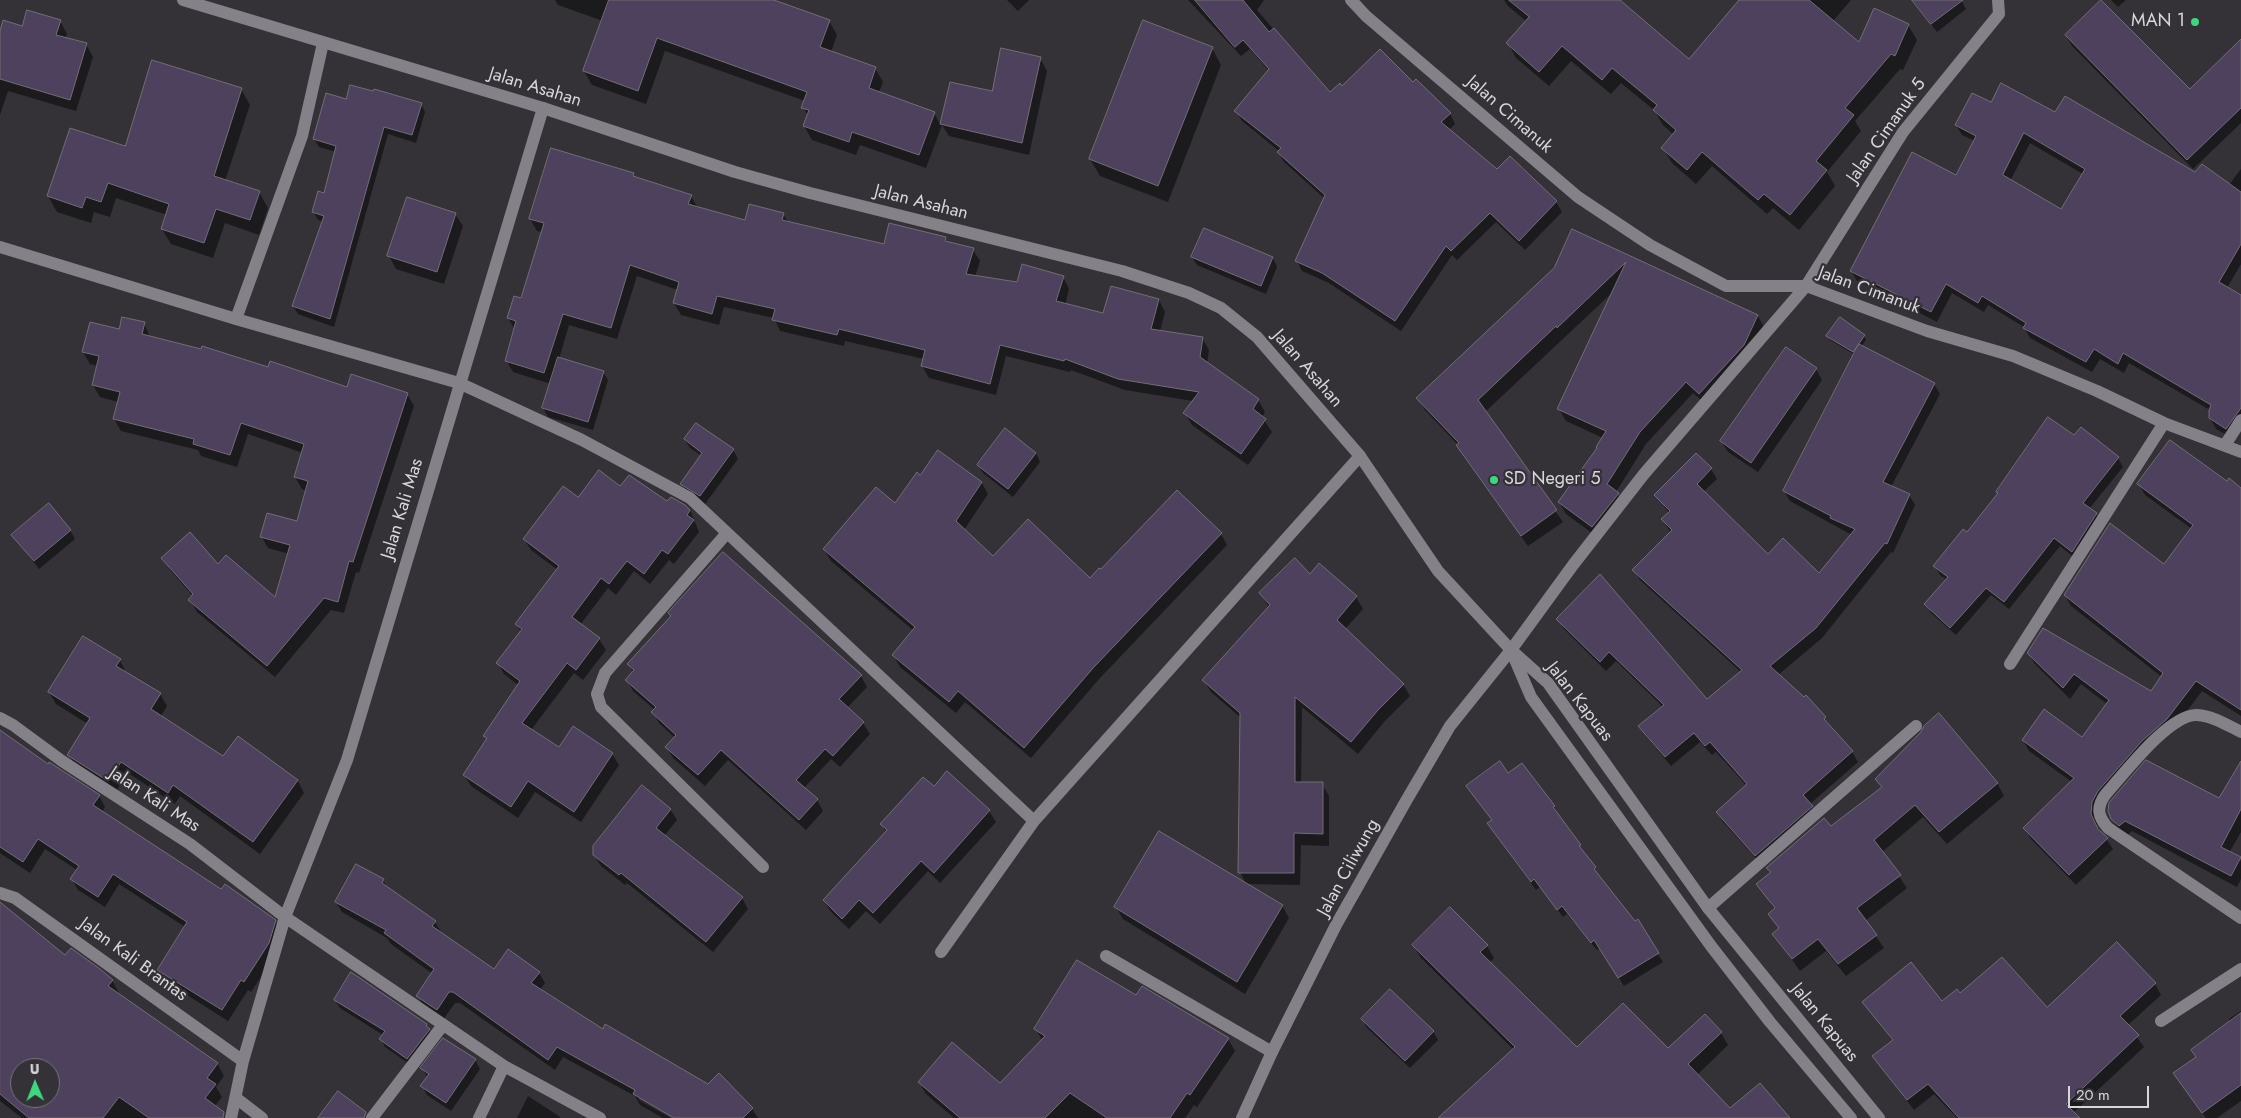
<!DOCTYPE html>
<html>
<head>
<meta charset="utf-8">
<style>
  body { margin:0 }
  #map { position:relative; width:2241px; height:1118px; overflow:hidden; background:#343137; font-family:Jost,sans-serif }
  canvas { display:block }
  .north { position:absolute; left:10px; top:1058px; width:50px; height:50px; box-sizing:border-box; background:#343137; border:1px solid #767378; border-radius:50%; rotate:359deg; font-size:14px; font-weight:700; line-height:20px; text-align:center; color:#d8d6da }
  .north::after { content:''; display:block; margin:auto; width:18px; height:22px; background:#3dd77d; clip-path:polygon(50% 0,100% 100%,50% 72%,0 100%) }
  .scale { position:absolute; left:2068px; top:1086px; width:81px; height:22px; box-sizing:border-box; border:2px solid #d8d6da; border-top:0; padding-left:6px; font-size:15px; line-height:18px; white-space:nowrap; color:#d8d6da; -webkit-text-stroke:4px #343137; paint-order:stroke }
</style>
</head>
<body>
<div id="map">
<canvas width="2241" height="1118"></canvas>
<div class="north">U</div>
<div class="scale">20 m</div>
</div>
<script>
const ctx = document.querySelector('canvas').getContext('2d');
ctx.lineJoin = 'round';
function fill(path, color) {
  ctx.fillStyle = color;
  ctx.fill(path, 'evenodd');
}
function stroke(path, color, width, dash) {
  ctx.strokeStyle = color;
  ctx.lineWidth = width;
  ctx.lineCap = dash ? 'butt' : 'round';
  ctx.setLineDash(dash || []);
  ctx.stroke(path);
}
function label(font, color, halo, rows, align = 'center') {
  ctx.font = font + ' Jost,sans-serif';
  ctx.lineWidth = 4.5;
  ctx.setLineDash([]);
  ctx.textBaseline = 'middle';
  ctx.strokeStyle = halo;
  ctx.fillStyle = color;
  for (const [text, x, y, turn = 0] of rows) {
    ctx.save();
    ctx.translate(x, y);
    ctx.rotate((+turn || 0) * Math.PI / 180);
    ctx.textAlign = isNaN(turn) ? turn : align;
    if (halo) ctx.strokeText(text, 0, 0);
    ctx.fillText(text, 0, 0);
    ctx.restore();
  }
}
fill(new Path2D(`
  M555 0H771L829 21 837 35 831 52 875 68 883 82 879 92 934 113 941 126 951 83 993 93 1040 58 1047 71 1029 155 949 136 942 125 926 168 860 145 856 155 812 140 804 126 808 116 803 107 805 101 665 51 646 104 592 85 584 71 603 21 558 5Z
  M1007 0H1029L1018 11Z
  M1188 0H1264L1257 10 1329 94 1342 87 1413 84 1450 114 1455 124 1449 130 1497 171 1510 157 1556 202 1562 212 1525 250 1496 222 1457 260 1452 255 1401 331 1329 283 1302 271 1297 261 1324 198 1284 162 1278 152 1279 151 1242 121 1236 111 1269 71 1250 49 1241 56Z
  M1504 0H1618L1689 60 1741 0H1851L1833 21 1859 44 1908 25 1917 40 1903 70 1900 69 1855 121 1861 131 1827 172 1835 186 1799 230 1773 208 1767 214 1712 166 1696 184 1672 163 1663 148 1674 135 1663 125 1654 110 1621 83 1611 94 1571 61 1549 86 1516 58 1508 43 1527 22 1508 6Z
  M1912 0H1961L1966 9 1937 32Z
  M2111 0H2126L2118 7Z
  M2102 1 2190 91 2241 40V123L2193 169 2072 46 2066 36Z
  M60 21 67 34 65 38 86 44 93 57 76 111 8 91 0 115V33Z
  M1212 48 1221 65 1168 202 1100 176 1090 159Z
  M241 89 250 105 225 181 259 192 268 208 259 235 225 223 213 258 171 244 162 229 167 215 116 198 110 217 94 212 91 223 57 212 48 196 126 148Z
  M346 100 421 104 425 112 416 143 388 134 334 327 298 314 293 306 324 222 318 220 313 211 324 194 336 152 319 147 314 139Z
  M1992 104 2056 114 2195 174 2229 185 2241 169V264L2227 288 2241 297V427L2232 438 2216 429 2210 418V410L2129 363 2124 373 2100 359 2092 372 2030 338 2024 327 1988 305 1984 312 1952 293 1937 322 1857 281 1851 271 1956 177 1975 141 1962 135 1956 125ZM2030 143 2083 174 2062 210 2010 181Z
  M633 174 635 178 691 196 698 208 746 221 783 214 788 222 885 246 945 238 948 243 973 250 980 261 975 277 1018 284 1063 277 1069 289 1065 305 1104 314 1159 300 1165 312 1160 331 1202 338 1209 350 1207 364 1258 400 1265 412 1262 417 1272 432 1248 465 1192 425 1185 413 1193 401 1125 390 1071 370 1070 372 1006 356 996 395 929 378 922 366 924 359 845 341 844 346 780 331 774 318 724 307 719 325 681 315 674 303 678 290 637 276 617 339 569 325 559 359 603 372 608 380 593 430 548 417 543 408 551 384 513 372 506 360 515 330 508 318 522 300 543 232 537 231 530 219Z
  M455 214 463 226 444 284 396 269 389 256Z
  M1204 229 1273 258 1277 267 1266 294 1197 265 1192 257Z
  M1573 230 1758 316 1764 328 1707 405 1693 393 1646 444 1616 492 1624 506 1599 538 1566 514 1559 502 1598 449 1603 438 1566 421 1559 409 1614 291 1485 412 1563 522 1528 546 1464 457 1458 445 1425 410 1418 398 1555 269Z
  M144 323 150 337 348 389 407 394 414 406 359 573 356 572 344 613 331 610 275 677 197 612 190 600 193 596 170 570 163 558 218 566 276 599 289 554 268 548 261 536 298 523 307 491 302 489 295 477 303 453 248 434 237 467 201 456 198 450 121 431 114 419 118 402 100 397 93 385 98 366 90 364 83 352 119 330Z
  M1828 336H1864L1866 340 1861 347 1934 384 1940 394 1891 487 1909 495 1915 505 1893 553 1891 552 1822 638 1778 675 1804 699 1806 697 1852 752 1858 762 1810 804 1817 816 1762 865 1723 822 1717 813 1747 786 1716 752 1712 755 1700 742 1671 766 1646 736 1640 726 1663 707 1616 661 1606 671 1564 629 1558 619 1707 701 1741 672 1640 580 1634 570 1671 533 1662 519 1669 513 1656 495 1711 469 1717 479 1703 492 1768 556 1819 575 1852 535 1790 501 1784 491 1855 355 1830 340Z
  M1816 369 1822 380 1758 472 1728 452 1721 441Z
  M2075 437 2118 458 2123 467 2089 509 2096 514 2101 523 2077 560 2060 546 2009 609 1991 595 1956 635 1931 613 1926 604 1947 580 1940 575 1935 566 1967 534 1999 494Z
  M685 440 733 450 738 459 705 504 687 492 682 484 702 456 690 448Z
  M2171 441 2241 490V716L2202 691 2173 730 2148 752 2104 802 2098 814 2097 826 2113 849 2076 885 2031 839 2024 828 2072 782 2029 751 2023 740 2082 739 2107 704 2081 684 2070 699 2035 664 2028 653 2151 692 2162 677 2071 606 2065 595 2165 565 2192 529 2145 495 2139 484Z
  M1036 453 1040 462 1013 497 983 473 978 465Z
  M921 477 982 483 988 494 964 530 993 558 1090 579 1101 571 1221 534 1227 545 1100 678 1031 758 965 702 956 713 900 667 894 656 914 631 831 561 824 549 895 505Z
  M620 488 690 510 699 532 674 564 669 560 650 584 634 571 616 595 608 588 580 625 599 639 606 650 583 680 574 673 531 730 560 749 612 754 619 765 581 822 535 792 518 818 471 786 464 775 487 740 485 736 518 685 504 674 498 663 521 632 517 624 558 570 531 550 524 539 578 499Z
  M70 530 75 539 39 569 13 535Z
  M1319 565 1356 597 1363 609 1345 629 1403 684 1410 696 1384 722 1358 754 1302 707 1301 783 1322 784 1329 796V846L1301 845 1300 885 1246 884 1240 872 1241 718 1211 692 1204 680 1269 607 1260 593 1310 576Z
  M120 660 126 673 160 694 167 706 161 716 223 758 298 781 304 793 260 854 180 796 175 804 128 773 115 793 76 767 69 755 88 724 56 704 49 692Z
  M628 664 861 676 867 687 847 708 863 723 870 734 840 767 831 759 804 788 817 800 823 811 806 830 728 760 705 786 673 758 667 747 675 738 659 723 653 712 655 710 633 691 627 680 634 673Z
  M0 743 48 766 99 796 105 807 102 812 221 891 275 921 281 932 275 955 251 992 248 990 228 1021 165 981 158 970 185 927 119 884 105 907 78 890 72 879 77 870 45 849 30 873 0 853Z
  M2241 763V832L2229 853 2241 861V879L2237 887 2132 831 2126 836 2119 830 2112 819 2219 800Z
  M1508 775 1554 806 1558 815 1599 876 1634 922 1637 921 1663 962 1624 986 1600 948 1597 950 1567 914 1563 917 1540 887 1536 890 1494 832 1493 821Z
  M1877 779 1997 783 2004 796 1947 844 1923 817 1882 852 1907 888 1865 921 1884 948 1846 976 1826 951 1800 971 1774 934 1779 929 1770 914 1775 910 1758 884 1771 874 1768 868 1831 828 1882 788Z
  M934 788 989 811 996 822 940 883 928 871 880 924 866 911 849 929 831 912 824 901 886 833 882 824Z
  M670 809 677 820 664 836 742 898 748 909 713 952 627 883 625 885 601 866 594 855Z
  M383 880 387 888 435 922 441 932 494 971 539 973 545 983 540 990 603 1031 708 1085 719 1074 752 1109 758 1118H676L639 1097V1100L671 1118H663L640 1105 635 1096 563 1057 555 1070 460 1003H455L443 1020 424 1007 418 996 433 974 391 944 387 938 342 912 336 902Z
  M1282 905 1289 918 1245 994 1123 919 1116 907Z
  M0 917 66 956 112 980 119 993 118 995 217 1063 224 1076 216 1087 222 1097 215 1106 223 1118H22L0 1101ZM20 1068H50V1098H20Z
  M2117 944 2155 984 2161 995 2128 1025 2144 1047 2073 1113 2079 1118H1957L1934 1094 1914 1110 1873 1056 1893 1041 1863 1002 1942 1003 1960 995 2046 1009Z
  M1414 946H1487L1494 958 1489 963 1577 1049 1668 1050 1721 1033 1728 1045 1697 1075 1730 1110 1790 1118H1442L1514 1050 1421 958Z
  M1136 997 1228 1039 1235 1051 1197 1107 1194 1105 1185 1118H954L926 1094 919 1082 1000 1085 1042 1040 1036 1029Z
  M335 1000 426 1025 434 1038 412 1066 385 1047 381 1039 383 1035 340 1008Z
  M2241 1011V1101L2217 1118H2206L2175 1074 2197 1058 2231 1022 2229 1019Z
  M1362 1019 1433 1031 1438 1040 1410 1068 1367 1028Z
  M475 1060 480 1069 451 1111 427 1095 422 1086 428 1078 422 1068Z
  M528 1096 559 1116 560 1118H517Z`), '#0007');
const building = new Path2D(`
  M609 0H774L830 20 820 47 876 67 869 88 935 112 919 155 852 132 849 142 803 126 809 110 801 108 807 92 657 38 638 91 583 71Z
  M1195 0H1243L1269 32 1274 28 1330 92 1340 83 1342 86 1380 49 1413 82 1416 79 1451 113 1441 122 1497 169 1510 156 1557 201 1519 241 1490 213 1451 251 1446 246 1395 321 1322 273 1295 261 1325 195 1277 152 1281 148 1234 111 1269 69 1243 40 1235 47Z
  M1509 0H1620L1689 59 1739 0H1809L1859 42 1874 8 1909 24 1895 56 1891 54 1845 108 1854 115 1816 161 1827 170 1790 215 1764 194 1758 200 1702 152 1687 170 1661 148 1676 130 1653 110 1657 105 1612 68 1602 80 1562 46 1539 72 1506 43 1529 17Z
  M1912 0H1963L1931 24Z
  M2101 0 2190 89 2241 39V108L2187 160 2065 35Z
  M27 10 61 20 56 35 87 43 70 100 0 79V31L3 20 22 26Z
  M1143 20 1213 47 1158 186 1089 159Z
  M1001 48 1041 57 1022 143 940 124 950 82 992 91Z
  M152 60 242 88 214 176 260 191 250 220 216 209 204 243 161 229 169 204 108 183 101 202 86 197 82 208 47 196 70 128 125 146Z
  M2001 83 2055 112 2065 96 2195 172 2202 164 2241 192V244L2219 282 2241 295V408L2226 429 2209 418V410L2211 405 2123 353 2118 364 2094 349 2086 362 2023 328 2026 323 1982 296 1978 303 1946 284 1931 312 1850 271 1912 152 1956 175 1976 136 1955 125 1972 93 1991 102ZM2024 133 2085 169 2061 209 2003 175Z
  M350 85 373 91 374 89 422 103 412 135 384 127 330 319 292 306 324 216 312 212 318 191 324 193 336 146 313 139 326 93 346 99Z
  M551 148 634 173 633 176 692 195 688 204 745 220 749 204 784 213 782 220 884 244 889 223 946 237 945 241 974 248 966 274 1017 282 1022 264 1064 276 1056 301 1103 313 1111 286 1159 299 1151 329 1203 337 1200 357 1259 399 1253 409 1266 419 1241 454 1183 413 1199 392 1118 379 1065 359 1064 361 1000 345 990 384 921 366 925 350 839 329 837 335 772 320 775 309 717 296 712 314 673 303 679 282 630 265 611 328 563 314 544 373 505 361 516 321 507 318 514 296 521 298 544 223 529 219Z
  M407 197 456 213 437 272 387 256Z
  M1204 228 1273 257 1261 286 1191 257Z
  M1572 229 1758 315 1744 345 1699 394 1686 382 1640 432 1607 484 1619 493 1592 527 1558 502 1597 448 1596 447 1606 431 1557 409 1626 262 1557 328 1556 326 1478 400 1557 510 1521 536 1456 445 1459 443 1416 398 1554 268Z
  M122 317 145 322 142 334 201 349 202 346 268 367 270 361 347 387 351 374 408 393 353 562 349 561 338 602 324 598 267 666 188 600 193 594 161 558 190 532 218 564 226 555 275 597 290 545 260 537 267 513 297 521 308 481 294 477 304 444 241 423 230 455 193 444 194 439 113 419 120 392 92 385 99 356 82 352 90 322 119 329Z
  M1840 317 1865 335 1853 352 1826 336Z
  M1859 344 1935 383 1883 482 1910 494 1887 544 1885 543 1816 628 1770 666 1804 697 1806 695 1826 717 1824 719 1853 751 1803 795 1813 806 1755 856 1716 812 1747 784 1710 742 1705 746 1694 733 1665 757 1638 726 1664 705 1609 652 1600 662 1556 619 1600 574 1707 699 1742 670 1632 570 1672 530 1661 519 1670 511 1654 495 1696 453 1712 468 1697 484 1768 554 1783 538 1819 573 1855 529 1830 518 1831 516 1783 491Z
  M1786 347 1817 368 1751 463 1720 441Z
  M558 357 604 371 588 422 542 408Z
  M2048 417 2074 435 2081 427 2119 457 2083 503 2097 513 2072 552 2054 538 2004 602 1986 588 1950 628 1924 604 1948 577 1933 566 1963 529 1967 532 1998 493 1996 492Z
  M696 423 734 449 700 496 680 484 702 453 684 439Z
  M1005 428 1036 453 1008 489 977 465Z
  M2170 440 2227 481 2229 478 2241 488V710L2196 681 2167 719 2142 741 2098 791 2092 802 2091 814 2098 829 2108 838 2069 875 2023 828 2074 778 2022 740 2044 709 2082 737 2109 700 2074 674 2063 688 2027 653 2043 628 2151 691 2163 673 2064 595 2110 523 2164 564 2193 525 2137 484Z
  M938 450 982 482 956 521 993 556 1028 519 1090 578 1099 568 1101 569 1177 490 1222 533 1094 667 1024 748 958 691 949 702 892 655 915 627 823 549 876 487 895 503 917 472 920 475Z
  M599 470 620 486 629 475 667 501 671 497 685 505 690 510 687 515 694 520 668 554 662 550 644 574 627 561 609 584 601 578 572 617 600 638 576 670 567 663 522 723 559 747 573 726 613 753 574 812 528 781 511 807 463 775 487 738 483 736 520 681 496 663 522 629 515 624 559 566 523 539 563 486 578 497Z
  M49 503 71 530 34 561 11 535Z
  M723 552 862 675 839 699 864 722 833 756 825 749 796 780 818 799 799 820 721 750 698 775 665 747 676 735 651 712 656 707 625 680 634 670 627 664 671 616 668 613Z
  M1295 558 1310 574 1319 563 1357 596 1337 620 1404 684 1378 710 1351 742 1295 697V782H1323V834L1294 833V873H1238L1240 713 1202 680 1270 605 1259 593Z
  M83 636 121 659 116 666 161 693 151 709 223 756 238 736 298 780 253 842 173 785 168 793 121 762 108 781 67 755 90 718 48 692Z
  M1939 713 1998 783 1939 832 1915 805 1874 840 1901 875 1857 908 1877 935 1838 964 1818 939 1792 959 1772 934 1779 928 1768 914 1775 908 1756 884 1771 872 1766 868 1824 818 1831 826 1882 787 1875 779 1921 732 1924 726Z
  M0 730 48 764 49 762 100 795 93 805 221 889 225 884 276 920 269 943 244 982 241 980 222 1010 157 970 187 922 113 874 98 897 70 879 79 866 38 839 23 862 0 847Z
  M2146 760 2219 798 2241 761V809L2221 847 2241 857 2231 876 2125 821 2119 826 2111 819 2108 811 2109 803Z
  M1500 761 1508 773 1522 763 1555 806 1553 807 1581 845 1579 846 1596 867 1594 869 1635 921 1638 919 1659 953 1618 978 1594 940 1591 943 1562 906 1557 910 1534 879 1531 882 1487 823 1492 820 1466 786Z
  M947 771 990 810 934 873 921 861 873 913 859 900 842 919 823 900 887 830 880 824 923 777 934 786Z
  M642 785 671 809 656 828 743 897 706 942 621 873 619 875 593 855V846Z
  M1159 831 1283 905 1237 982 1114 907Z
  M356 864 384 879 382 883 436 921 432 926 494 969 508 949 540 972 531 983 603 1029 605 1024 708 1084 719 1073 753 1108 743 1118H674L633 1094 635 1090 557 1047 548 1060 453 992H449L437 1010 416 996 434 969 384 933 386 930 335 902Z
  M0 902 65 955 71 948 100 969 113 980 108 986 218 1063 207 1078 216 1084 205 1098 224 1112 223 1118H149L119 1097 103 1118H29L0 1094ZM20 1068H50V1098H20Z
  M1450 907 1488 945 1480 952 1577 1047 1623 1003 1668 1048 1705 1014 1722 1032 1688 1064 1730 1108 1760 1083 1790 1118H1438L1515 1047 1412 945Z
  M2117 942 2156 983 2120 1016 2139 1035 2066 1104 2080 1118H1959L1928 1084 1907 1100 1872 1056 1893 1040 1862 1002 1911 962 1942 1001 1957 989 1960 993 2002 957 2047 1007Z
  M1077 960 1136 995 1142 986 1229 1038 1190 1095 1187 1093 1170 1118H1107L1070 1093 1045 1118H960L918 1082 952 1042 1000 1083 1045 1036 1034 1029Z
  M351 972 427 1024 426 1026 430 1029 407 1059 379 1039 385 1031 334 1000Z
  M1390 989 1434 1031 1405 1061 1361 1019Z
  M2241 1013V1085L2202 1113 2173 1073 2196 1057 2191 1050Z
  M443 1038 476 1059 446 1103 420 1086 429 1074 420 1068Z
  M338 1091 366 1112 364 1118H318Z`);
fill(building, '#4e415d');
stroke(building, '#716e75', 1);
stroke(new Path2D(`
  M1351 0 1366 16 1578 197 1650 245 1726 286H1806L1927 331 2013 356 2097 391 2164 423 2241 452
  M543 108 347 760 285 917 504 1066 600 1118
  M0 247 236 319 459 383 582 440 690 498 1034 821
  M236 319 302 136 323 43
  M2225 445 2241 420
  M727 533 605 673 597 694 601 707 763 867
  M1511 650 1573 565 1644 474 1806 286 1903 132 1999 14 1998 0
  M2010 664 2164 423
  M0 718 13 725 62 761 190 844 285 917 243 1061 231 1118
  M2241 732C2227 725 2213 716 2197 715 2169 714 2124 774 2105 795 2096 808 2098 817 2108 828L2241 918
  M0 893 15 898 243 1061
  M1708 908 1916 726
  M941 952 1034 821 1360 456
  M1106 956 1272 1052
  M2161 1021 2241 969
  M236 1098 262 1118
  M372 1118 443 1025
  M479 1118 504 1066`), '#858188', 12);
stroke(new Path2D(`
  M183 0 543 108 735 172 810 193 1122 271 1189 293 1221 308 1257 337 1360 456 1438 571 1511 650 1548 683 1708 908 1879 1118
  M1513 655 1531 697 1711 946 1770 1022 1851 1118
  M1242 1118 1272 1052 1336 925 1406 801 1450 726 1511 650`), '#858188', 12);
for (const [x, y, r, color] of [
  [2195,22,5,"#3dd77d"],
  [1494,480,5,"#3dd77d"]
]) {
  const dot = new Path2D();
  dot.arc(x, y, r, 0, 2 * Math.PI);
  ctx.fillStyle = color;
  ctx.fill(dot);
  stroke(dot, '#343137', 2);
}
label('18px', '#d8d6da', '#343137', [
  ["MAN 1",2185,22],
  ["SD Negeri 5",1504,480,"left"]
], 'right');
label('18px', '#d8d6da', '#343137', [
  ["Jalan Asahan",535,88,17],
  ["Jalan Cimanuk",1509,115,41],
  ["Jalan Cimanuk 5",1887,131,-55],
  ["Jalan Asahan",921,203,14],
  ["Jalan Cimanuk",1869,291,20],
  ["Jalan Asahan",1307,369,49],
  ["Jalan Kali Mas",403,509,-73],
  ["Jalan Kapuas",1579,702,52],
  ["Jalan Kali Mas",154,800,33],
  ["Jalan Ciliwung",1349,868,-61],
  ["Jalan Kali Brantas",133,960,36],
  ["Jalan Kapuas",1824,1023,51]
]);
</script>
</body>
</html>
